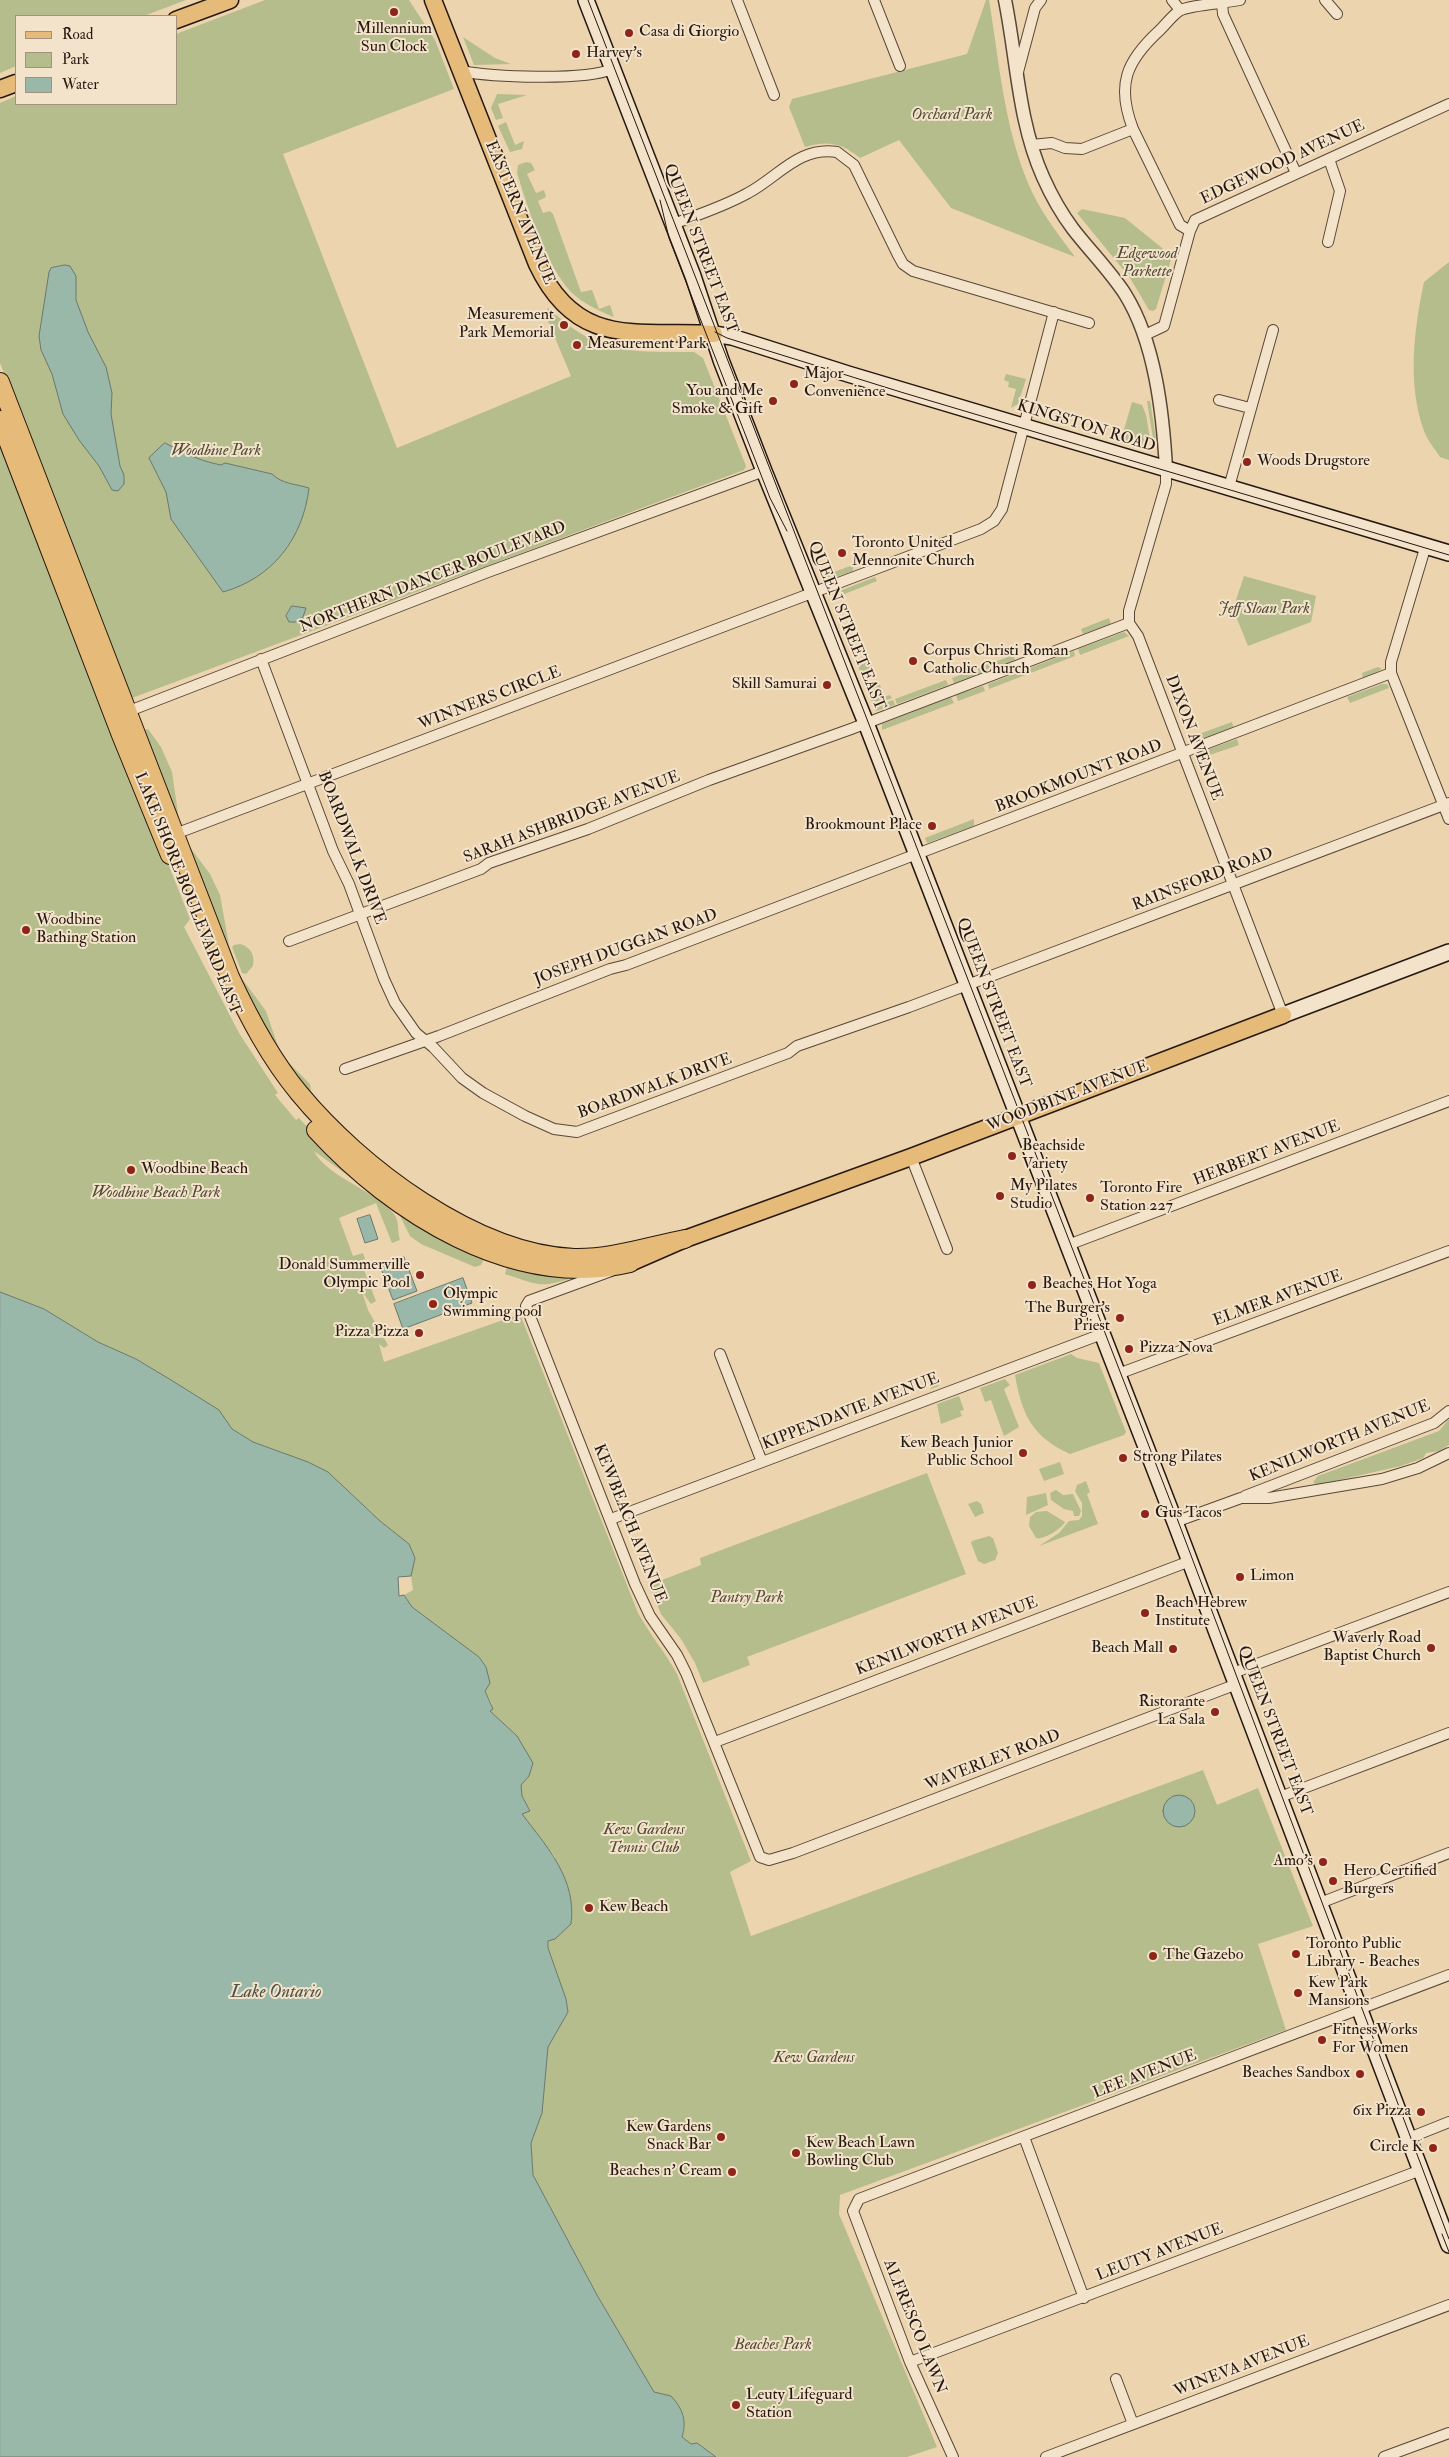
<!DOCTYPE html>
<html>
<head>
<meta charset="utf-8">
<style>
  body { margin:0 }
  #map { position:relative; width:1449px; height:2457px; overflow:hidden; background:#ecd4af; font-family:"IM FELL Double Pica",serif }
  canvas { display:block }
  .legend { position:absolute; left:15px; top:15px; width:162px; height:90px; box-sizing:border-box; background:#f3e3cb; border:1px solid #a19280; margin:0; padding:6px 9px; list-style:none; font-size:15px; color:#26180f }
  .legend li { display:flex; align-items:center; gap:10px; height:25px }
  .legend b { width:25px; border:1px solid #a19280 }
</style>
</head>
<body>
<div id="map">
<canvas width="1449" height="2457"></canvas>
<ul class="legend">
<li><b style="height:6px;background:#e6ba78"></b>Road</li>
<li><b style="height:14px;background:#b5bd8d"></b>Park</li>
<li><b style="height:14px;background:#99b8aa"></b>Water</li>
</ul>
</div>
<script>
const ctx = document.querySelector('canvas').getContext('2d');
ctx.lineJoin = 'round';
function fill(path, color) {
  ctx.fillStyle = color;
  ctx.fill(path, 'evenodd');
}
function stroke(path, color, width, dash) {
  ctx.strokeStyle = color;
  ctx.lineWidth = width;
  ctx.lineCap = dash ? 'butt' : 'round';
  ctx.setLineDash(dash || []);
  ctx.stroke(path);
}
function label(font, color, halo, rows, align = 'center') {
  ctx.font = font + ' "IM FELL Double Pica",serif';
  ctx.lineWidth = 4;
  ctx.setLineDash([]);
  ctx.textBaseline = 'middle';
  ctx.strokeStyle = halo;
  ctx.fillStyle = color;
  for (const [text, x, y, turn = 0] of rows) {
    ctx.save();
    ctx.translate(x, y);
    ctx.rotate((+turn || 0) * Math.PI / 180);
    ctx.textAlign = isNaN(turn) ? turn : align;
    if (halo) ctx.strokeText(text, 0, 0);
    ctx.fillText(text, 0, 0);
    ctx.restore();
  }
}
fill(new Path2D(`
  M0 0H186L144 16H16V66L0 73Z
  M265 0H409L435 40 454 89 283 154 397 448 571 376 545 314 548 308C598 355 630 352 694 352L703 358 705 363 746 466 744 470 132 698 0 363V103L16 96V104H176V34Z
  M986 0H989C999 61 1004 125 1028 183 1039 210 1058 234 1075 257L951 208 899 140 860 158C842 143 828 140 805 147L789 107 792 99 967 54Z
  M463 37 495 58 511 64 474 65Z
  M497 94 527 95 498 104 503 118 496 120 491 108Z
  M506 122 515 145 524 141 522 149 510 152 498 126Z
  M526 162 531 163 535 170 527 174 536 193 544 190 546 197 538 201 543 213 550 211 553 214 581 292 592 290 599 309 610 305 614 317C599 311 584 304 571 292 547 267 527 206 517 173L518 165Z
  M1082 209 1125 218 1172 256 1156 309 1153 311 1149 310 1130 278 1077 213Z
  M1449 262V460L1440 457C1435 449 1427 440 1424 431 1407 384 1414 329 1424 282Z
  M1006 374 1026 379 1018 404 1011 408 1016 389 1008 387 1009 382 1004 380Z
  M1147 401H1150L1156 438H1153Z
  M1132 402 1142 405 1146 415 1150 439 1145 447 1121 440Z
  M0 430 60 605 70 615 190 919 184 927 239 1033 278 1093 275 1095 296 1120 299 1118 324 1145 484 1259 481 1265 475 1267 421 1244 410 1236 398 1212 314 1151C328 1178 374 1189 394 1214 400 1223 397 1231 400 1240L392 1243 376 1203 339 1218 353 1256 363 1253 365 1259 353 1264 354 1268 362 1265 376 1301 371 1304 362 1292 368 1310 388 1345 384 1348 379 1344 384 1362 520 1314 638 1613C650 1635 666 1653 677 1674L751 1861 730 1872 751 1936 1203 1770 1217 1805 1258 1788 1313 1926 1258 1944 1286 2030 840 2195 839 2214 937 2447 907 2457H716L697 2443 691 2444 682 2437 684 2429 671 2396 654 2393 597 2295 533 2175 531 2143 542 2113 548 2047 568 2012 566 1999 548 1948 555 1857 521 1814 530 1811 522 1796 521 1785 529 1776 517 1736 490 1711 492 1704 485 1691 486 1667 479 1657 412 1607 404 1595 413 1590 411 1576 414 1558 409 1544 380 1521 328 1472 308 1462 253 1442 232 1429 218 1410 171 1380 136 1359 98 1342 44 1309 0 1292Z
  M853 565V571L824 581 823 576Z
  M1244 576 1316 596 1311 622 1248 646 1233 609Z
  M875 577 877 581 832 599 830 595Z
  M1109 618 1111 624 1083 634 1081 629Z
  M1124 632 1129 636 1080 655 1078 649Z
  M1074 651 1075 656 989 689 988 684Z
  M1013 655 1015 660 954 683 952 678Z
  M870 661 874 671 872 676 863 679 858 666Z
  M1378 667 1382 669 1363 680 1362 673Z
  M946 680 948 685 897 704 895 699Z
  M874 683 880 685 884 697 890 695 892 698 873 705 866 687Z
  M1382 684H1387L1389 688 1350 703 1347 697Z
  M983 686 985 691 958 701 956 695Z
  M951 697 954 703 882 730V724Z
  M893 700 895 705 876 711 874 707Z
  M1232 722 1234 729 1192 744 1190 742 1188 738Z
  M148 729 161 747 172 772 179 820 144 730Z
  M1237 739 1239 745 1195 760V755L1198 753Z
  M974 819V826L927 843 925 838Z
  M189 846 210 874 220 895 229 945 240 976 266 1011 281 1055 310 1084 312 1097 285 1062 247 998 189 852Z
  M240 944C251 947 255 955 253 966L246 974 242 973 232 947 234 945Z
  M507 1267 575 1277C540 1289 539 1285 505 1274Z
  M1071 1354 1077 1358 1099 1363 1126 1432 1124 1435 1070 1454C1033 1437 1022 1416 1015 1375Z
  M934 1373 939 1386 931 1389 925 1375Z
  M1005 1379 1010 1385 1004 1389 1019 1427 1004 1436 991 1400 985 1402 980 1388Z
  M959 1396 964 1410 960 1411 962 1416 941 1424 937 1404Z
  M1449 1419V1445L1439 1451 1426 1453 1423 1458 1401 1466 1317 1485 1313 1482 1318 1476 1439 1431Z
  M1060 1462 1064 1474 1044 1481 1039 1469Z
  M927 1473 966 1574 747 1657 750 1665 703 1683 695 1663 681 1639 661 1614 649 1585 701 1565 700 1558Z
  M1086 1481 1090 1492 1087 1494 1098 1524 1039 1546 1059 1533 1069 1521 1079 1520 1082 1516V1503L1075 1491 1077 1485Z
  M1056 1490 1063 1495 1073 1494 1081 1511 1079 1516H1074L1073 1511 1064 1509 1051 1500 1050 1493Z
  M1046 1493 1048 1505 1026 1515 1027 1497Z
  M977 1501 981 1504 984 1513 975 1517 968 1504Z
  M1047 1511 1065 1522C1061 1529 1044 1540 1036 1538L1029 1526 1030 1517 1036 1512Z
  M989 1536 993 1538 998 1553 995 1560 984 1564 978 1561 971 1543 972 1541Z`), '#b5bd8d');
const water = new Path2D(`
  M65 265 70 266 76 276V300L88 332 106 367 112 393 111 414 120 466 124 475V484L118 491 112 490 99 466 79 440 63 414 52 374 41 350 39 336 49 272 51 268Z
  M165 443C184 453 200 461 221 465L225 463 272 474C282 484 296 484 309 488 303 538 273 578 223 592L171 519 166 492 149 458Z
  M292 606 306 608 303 617 296 622H289L286 616Z
  M370 1215 378 1239 365 1243 357 1219Z
  M404 1257 417 1291 393 1300 380 1266Z
  M463 1278 472 1303 403 1329 394 1304Z
  M0 1292 44 1309 98 1342 136 1359 171 1380 219 1410 232 1429 253 1442 308 1462 328 1472 380 1521 409 1544 415 1558 411 1576 398 1577 399 1596 404 1595 412 1607 479 1657 486 1667 490 1683 485 1691 493 1709 490 1711 517 1736 533 1763 529 1776 521 1785 522 1796 530 1811 522 1814C547 1847 577 1879 571 1924L555 1939 548 1941V1948L566 1999 568 2012 548 2047 542 2113 531 2143 533 2175 597 2295 654 2392 671 2396C683 2409 687 2421 682 2437L691 2444 697 2443 716 2457H0Z
  M1163 1811a16 16 0 1 1 32 0a16 16 0 1 1-32 0Z`);
fill(water, '#99b8aa');
stroke(water, '#6b786c', 1);
const minor = new Path2D(`
  M737 0 774 95
  M874 0 900 66
  M1172 0 1180 10
  M1325 0 1337 14
  M1222 3 1223 14 1296 173
  M461 71C492 77 585 81 612 69
  M1018 72 1035 8 1041 0
  M1133 129C1116 85 1126 61 1160 30 1166 24 1172 16 1179 11 1188 5 1226 3 1240 0
  M1031 145 1052 143 1065 148 1082 149 1133 129 1180 225 1190 231
  M673 224C698 215 725 206 748 193 778 177 799 146 837 152L854 165 898 255 903 264 913 271 1089 323
  M1328 242 1340 191 1329 159
  M1145 335 1164 326 1190 231 1195 220 1449 104
  M1219 400 1250 408
  M1166 469V484L1129 611V623L1138 636 1283 1015
  M1229 487 1273 330
  M1426 545 1391 662V673L1449 819
  M261 659 333 851 349 884 384 979 395 1003 416 1033 433 1047 462 1078 483 1093 525 1116 554 1129 577 1132 788 1053 797 1046 909 1007 1449 803
  M124 713 488 572 764 471
  M175 834 981 529 994 521 1002 509 1054 312
  M289 941 481 869 489 863 588 829 709 780 851 729 1129 623
  M345 1069 439 1036 610 969 626 965 1391 673
  M911 1157 947 1249
  M1068 1245 1449 1101
  M611 1271 529 1301 526 1306 635 1584 650 1616 677 1655 686 1673 760 1857 769 1860 793 1853 1237 1684
  M720 1354 762 1462
  M1118 1374 1449 1251
  M1245 1496 1434 1423 1449 1411
  M611 1519 1102 1334
  M1175 1522 1241 1498H1269L1382 1479 1418 1468 1449 1453
  M1233 1673 1449 1592
  M715 1742 1190 1561
  M1280 1797 1449 1733
  M1320 1903 1449 1853
  M1024 2137 1084 2298
  M1409 2138 1449 2122
  M910 2362 1421 2170
  M1116 2379 1133 2424
  M953 2457 910 2362 853 2211 859 2199 1449 1975
  M1046 2457 1449 2305
  M1384 2457 1449 2433`);
const tertiary = new Path2D(`
  M1005 0C1017 59 1018 121 1043 177 1051 195 1061 213 1073 229 1090 251 1110 271 1125 294 1155 342 1163 413 1166 469`);
const secondary = new Path2D(`
  M586 0 693 276 721 360 764 471 866 723 1175 1522 1449 2245
  M714 334 732 337 848 374 1449 553
  M1283 1015 1449 952`);
const primary = new Path2D(`
  M433 0 537 264C577 349 637 330 714 334
  M176 20 230 0
  M0 89 16 83
  M630 1263 685 1239 911 1157 1283 1015`);
const trunk = new Path2D(`
  M0 382 230 977C249 1018 270 1058 299 1093 360 1167 475 1254 574 1258 611 1259 649 1246 685 1239
  M0 420 121 735 170 855
  M316 1130C392 1213 514 1291 630 1263`);
stroke(minor, '#584737', 12);
stroke(tertiary, '#584737', 15);
stroke(secondary, '#26180f', 18);
stroke(primary, '#26180f', 19);
stroke(trunk, '#26180f', 20);
stroke(minor, '#f3e3cb', 10);
stroke(tertiary, '#f3e3cb', 12);
stroke(secondary, '#f3e3cb', 15);
stroke(primary, '#e6ba78', 16);
stroke(trunk, '#e6ba78', 18);
stroke(new Path2D(`
  M588 0 1178 1521 1449 2239
  M660 200 669 238 698 313 770 498 787 531
  M715 332 727 338 904 393 1449 555
  M1442 2234 1449 2252`), '#26180f', 1);
for (const [x, y, r, color] of [
  [394,12,5,"#8f2418"],
  [629,33,5,"#8f2418"],
  [576,54,5,"#8f2418"],
  [564,325,5,"#8f2418"],
  [577,345,5,"#8f2418"],
  [794,384,5,"#8f2418"],
  [773,401,5,"#8f2418"],
  [1247,462,5,"#8f2418"],
  [842,553,5,"#8f2418"],
  [913,661,5,"#8f2418"],
  [827,685,5,"#8f2418"],
  [932,826,5,"#8f2418"],
  [26,930,5,"#8f2418"],
  [1012,1156,5,"#8f2418"],
  [131,1170,5,"#8f2418"],
  [1000,1196,5,"#8f2418"],
  [1090,1198,5,"#8f2418"],
  [420,1275,5,"#8f2418"],
  [1032,1285,5,"#8f2418"],
  [433,1304,5,"#8f2418"],
  [1120,1318,5,"#8f2418"],
  [419,1333,5,"#8f2418"],
  [1129,1349,5,"#8f2418"],
  [1023,1453,5,"#8f2418"],
  [1123,1458,5,"#8f2418"],
  [1145,1514,5,"#8f2418"],
  [1240,1577,5,"#8f2418"],
  [1145,1613,5,"#8f2418"],
  [1431,1648,5,"#8f2418"],
  [1173,1649,5,"#8f2418"],
  [1215,1712,5,"#8f2418"],
  [1323,1862,5,"#8f2418"],
  [1333,1881,5,"#8f2418"],
  [589,1908,5,"#8f2418"],
  [1296,1954,5,"#8f2418"],
  [1153,1956,5,"#8f2418"],
  [1298,1993,5,"#8f2418"],
  [1322,2040,5,"#8f2418"],
  [1360,2074,5,"#8f2418"],
  [1421,2112,5,"#8f2418"],
  [721,2137,5,"#8f2418"],
  [1433,2148,5,"#8f2418"],
  [796,2153,5,"#8f2418"],
  [732,2172,5,"#8f2418"],
  [736,2405,5,"#8f2418"]
]) {
  const dot = new Path2D();
  dot.arc(x, y, r, 0, 2 * Math.PI);
  ctx.fillStyle = color;
  ctx.fill(dot);
  stroke(dot, '#f3e3cb', 2);
}
label('16px', '#26180f', '#f3e3cb', [
  ["Millennium",394,30,"center"],
  ["Sun Clock",394,48,"center"],
  ["Casa di Giorgio",639,33],
  ["Harvey's",586,54],
  ["Measurement",554,316,"right"],
  ["Park Memorial",554,334,"right"],
  ["Measurement Park",587,345],
  ["Major",804,375],
  ["Convenience",804,393],
  ["You and Me",763,392,"right"],
  ["Smoke & Gift",763,410,"right"],
  ["Woods Drugstore",1257,462],
  ["Toronto United",852,544],
  ["Mennonite Church",852,562],
  ["Corpus Christi Roman",923,652],
  ["Catholic Church",923,670],
  ["Skill Samurai",817,685,"right"],
  ["Brookmount Place",922,826,"right"],
  ["Woodbine",36,921],
  ["Bathing Station",36,939],
  ["Beachside",1022,1147],
  ["Variety",1022,1165],
  ["Woodbine Beach",141,1170],
  ["My Pilates",1010,1187],
  ["Studio",1010,1205],
  ["Toronto Fire",1100,1189],
  ["Station 227",1100,1207],
  ["Donald Summerville",410,1266,"right"],
  ["Olympic Pool",410,1284,"right"],
  ["Beaches Hot Yoga",1042,1285],
  ["Olympic",443,1295],
  ["Swimming pool",443,1313],
  ["The Burger's",1110,1309,"right"],
  ["Priest",1110,1327,"right"],
  ["Pizza Pizza",409,1333,"right"],
  ["Pizza Nova",1139,1349],
  ["Kew Beach Junior",1013,1444,"right"],
  ["Public School",1013,1462,"right"],
  ["Strong Pilates",1133,1458],
  ["Gus Tacos",1155,1514],
  ["Limon",1250,1577],
  ["Beach Hebrew",1155,1604],
  ["Institute",1155,1622],
  ["Waverly Road",1421,1639,"right"],
  ["Baptist Church",1421,1657,"right"],
  ["Beach Mall",1163,1649,"right"],
  ["Ristorante",1205,1703,"right"],
  ["La Sala",1205,1721,"right"],
  ["Amo's",1313,1862,"right"],
  ["Hero Certified",1343,1872],
  ["Burgers",1343,1890],
  ["Kew Beach",599,1908],
  ["Toronto Public",1306,1945],
  ["Library - Beaches",1306,1963],
  ["The Gazebo",1163,1956],
  ["Kew Park",1308,1984],
  ["Mansions",1308,2002],
  ["FitnessWorks",1332,2031],
  ["For Women",1332,2049],
  ["Beaches Sandbox",1350,2074,"right"],
  ["6ix Pizza",1411,2112,"right"],
  ["Kew Gardens",711,2128,"right"],
  ["Snack Bar",711,2146,"right"],
  ["Kew Beach Lawn",806,2144],
  ["Bowling Club",806,2162],
  ["Circle K",1423,2148,"right"],
  ["Beaches n' Cream",722,2172,"right"],
  ["Leuty Lifeguard",746,2396],
  ["Station",746,2414]
], 'left');
label('italic 16px', '#514a35', '#f3e3cb', [
  ["Orchard Park",952,116],
  ["Edgewood",1147,255],
  ["Parkette",1147,273],
  ["Woodbine Park",216,452],
  ["Jeff Sloan Park",1264,610],
  ["Woodbine Beach Park",156,1194],
  ["Pantry Park",747,1599],
  ["Kew Gardens",644,1831],
  ["Tennis Club",644,1849],
  ["Kew Gardens",814,2059],
  ["Beaches Park",773,2346]
]);
label('16px', '#26180f', '#f3e3cb', [
  ["EDGEWOOD AVENUE",1283,163,-25],
  ["EASTERN AVENUE",519,213,67],
  ["QUEEN STREET EAST",700,249,69],
  ["KINGSTON ROAD",1086,427,17],
  ["NORTHERN DANCER BOULEVARD",433,578,-21],
  ["QUEEN STREET EAST",846,626,68],
  ["WINNERS CIRCLE",490,699,-21],
  ["DIXON AVENUE",1193,738,69],
  ["BROOKMOUNT ROAD",1079,777,-21],
  ["SARAH ASHBRIDGE AVENUE",572,818,-21],
  ["BOARDWALK DRIVE",351,848,69],
  ["RAINSFORD ROAD",1203,880,-21],
  ["LAKE SHORE BOULEVARD EAST",187,894,68],
  ["JOSEPH DUGGAN ROAD",626,948,-20],
  ["QUEEN STREET EAST",993,1003,69],
  ["BOARDWALK DRIVE",655,1087,-20],
  ["WOODBINE AVENUE",1068,1097,-21],
  ["HERBERT AVENUE",1267,1154,-21],
  ["ELMER AVENUE",1278,1299,-20],
  ["KIPPENDAVIE AVENUE",851,1412,-21],
  ["KENILWORTH AVENUE",1340,1442,-22],
  ["KEWBEACH AVENUE",629,1524,68],
  ["KENILWORTH AVENUE",947,1637,-21],
  ["QUEEN STREET EAST",1274,1731,69],
  ["WAVERLEY ROAD",993,1761,-21],
  ["LEE AVENUE",1145,2075,-21],
  ["LEUTY AVENUE",1160,2253,-21],
  ["ALFRESCO LAWN",914,2327,68],
  ["WINEVA AVENUE",1242,2367,-21]
]);
label('italic 18px', '#4e5045', '#f3e3cb', [
  ["Lake Ontario",276,1993]
]);
</script>
</body>
</html>
